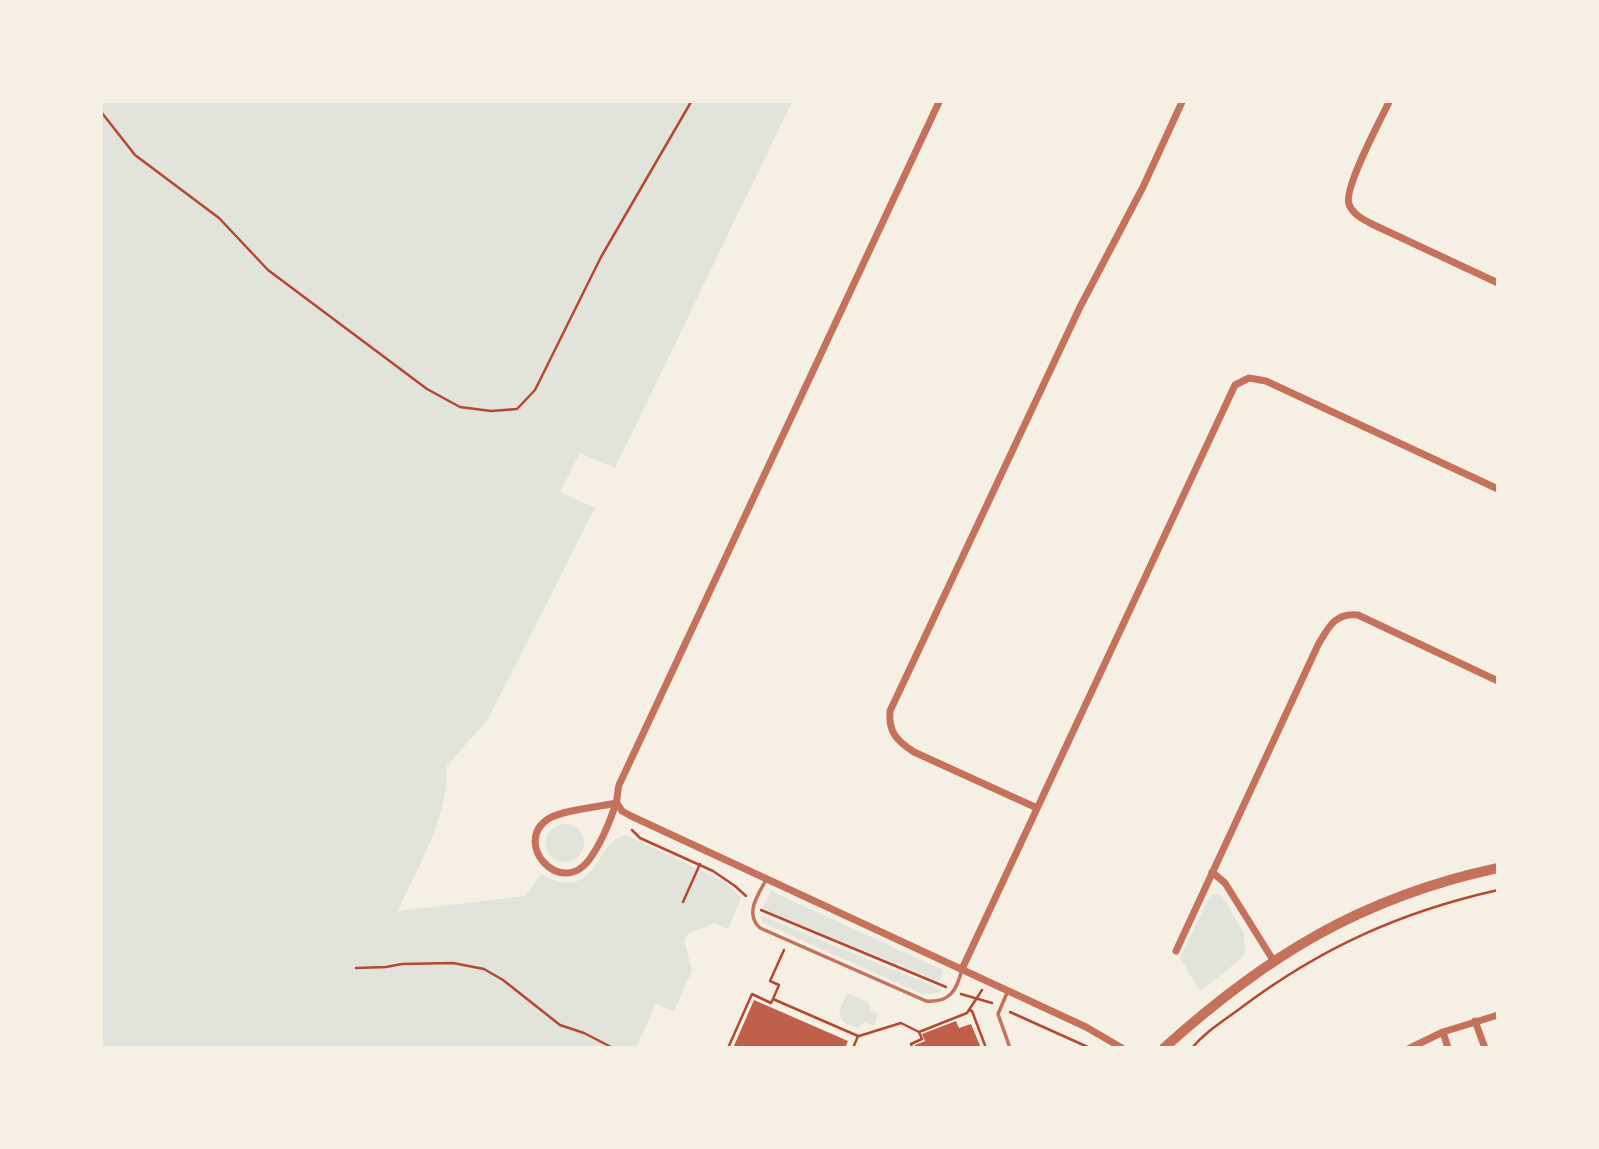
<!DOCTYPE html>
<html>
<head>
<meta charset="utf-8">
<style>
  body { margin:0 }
  #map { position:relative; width:1599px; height:1149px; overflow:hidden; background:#f6efe4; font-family:"Roboto Condensed",sans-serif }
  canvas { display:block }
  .frame { position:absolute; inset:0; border:103px solid #f6efe4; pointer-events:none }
</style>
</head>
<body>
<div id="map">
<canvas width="1599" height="1149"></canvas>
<div class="frame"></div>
</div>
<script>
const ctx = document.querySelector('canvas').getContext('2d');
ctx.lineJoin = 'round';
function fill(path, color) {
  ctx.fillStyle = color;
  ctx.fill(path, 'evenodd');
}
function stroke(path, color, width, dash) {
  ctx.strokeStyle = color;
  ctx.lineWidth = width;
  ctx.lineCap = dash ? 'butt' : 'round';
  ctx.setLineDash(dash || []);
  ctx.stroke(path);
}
fill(new Path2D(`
  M102 102H792L615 468 580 453 560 492 595 508 488 719 447 766C448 818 419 864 398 911L525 896 541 874C598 906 594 840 626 835L725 882 741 898 728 929 715 923 689 933 684 940 692 971 674 1011 656 1004 636 1047H102Z
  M546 843a19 19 0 1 1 38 0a19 19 0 1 1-38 0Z
  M771 891 943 970 939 981 768 911 763 907Z
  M1216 894 1222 896 1245 935 1243 937 1246 951 1241 959 1200 991 1180 958 1209 897Z
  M762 916 938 988 943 991 932 994H922L763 923 760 917Z
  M847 993 868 1002 871 1011 878 1014 874 1026 864 1022 858 1028 843 1022 839 1012Z`), '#e2e4dc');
fill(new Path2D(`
  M754 1000 848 1041 845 1048H733Z
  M956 1021 959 1028 971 1024 981 1048H916L915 1045 925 1041 922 1034Z`), '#bf614a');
stroke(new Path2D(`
  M102 113 135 155 219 218 268 270 427 389 460 407 491 411 517 409 535 390 601 257 691 102
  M632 830 640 838 713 871 735 886 746 896
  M683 902 700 864
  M761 910 946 987
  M784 950 770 981 779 985 773 999 858 1036 853 1048
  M356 968 386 967 402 964 453 963 484 969 503 980 560 1025 584 1033 613 1048
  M961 994 992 1003
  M969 1010 972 1011 986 1048
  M1010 1012 1090 1048
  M859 1036 901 1023 919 1032 967 1013 982 990
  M728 1048 752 994 771 1003 773 999
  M912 1048 911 1044 922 1039 919 1032
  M1192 1048C1206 1031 1225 1020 1242 1007 1321 948 1400 912 1498 890`), '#b5482f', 2.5);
stroke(new Path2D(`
  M766 880C758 895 744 914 760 928L926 1001C950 1003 957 990 962 969
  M1007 993 998 1014 1010 1048`), '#c5725c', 3.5);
stroke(new Path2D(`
  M1389 102C1381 119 1343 189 1349 204 1353 215 1364 220 1374 225L1498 283
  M617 803C598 807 563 810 548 819 512 843 560 898 589 860 600 845 609 824 615 806 618 800 617 792 619 785L939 102
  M617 803 622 811 631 816 1086 1027 1122 1048
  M1037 808 914 752C897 741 888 732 890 711L1080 307 1143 187 1182 102
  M1212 872 1225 883 1273 960
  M1176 951 1318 645C1328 628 1335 612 1358 615L1498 681
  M962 969 1235 385 1249 378 1266 381 1498 489
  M1475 1021 1485 1048
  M1443 1032 1448 1048
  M1410 1048 1443 1032 1498 1015`), '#c5725c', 7);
stroke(new Path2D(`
  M1164 1048C1266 956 1362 897 1498 868`), '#c5725c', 10);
</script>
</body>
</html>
